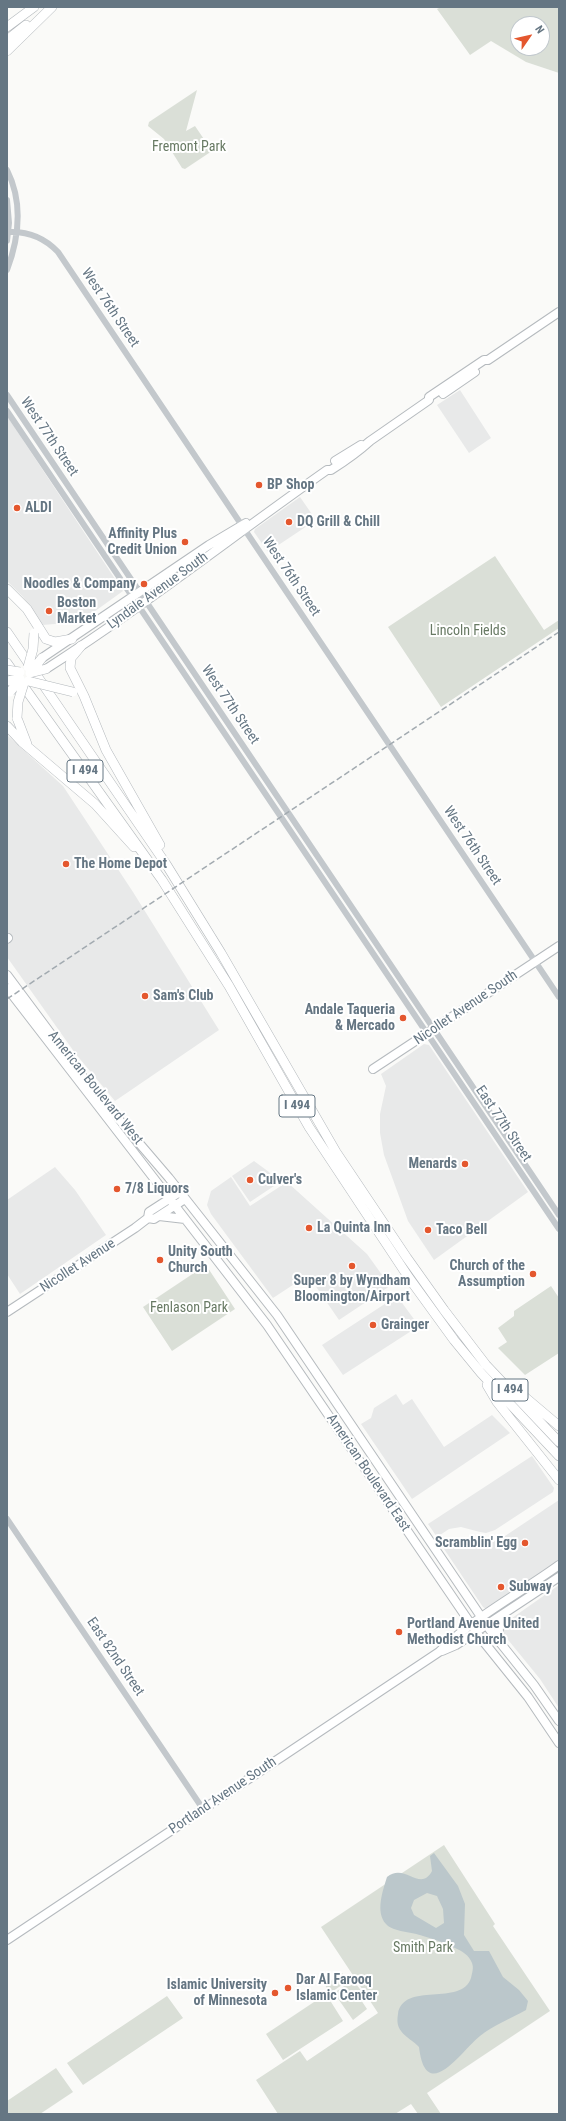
<!DOCTYPE html>
<html>
<head>
<meta charset="utf-8">
<style>
  body { margin:0 }
  #map { position:relative; width:566px; height:2121px; overflow:hidden; background:#fafaf8; font-family:"Roboto Condensed",sans-serif }
  canvas { display:block }
  .frame { position:absolute; inset:0; border:8px solid #657683; pointer-events:none }
  .north { position:absolute; left:510px; top:16px; width:40px; height:40px; box-sizing:border-box; background:#fff; border:1px solid #c1c8cd; border-radius:50%; rotate:56deg; font-size:11px; font-weight:700; line-height:16px; text-align:center; color:#657683 }
  .north::after { content:''; display:block; margin:auto; width:14px; height:18px; background:#e4572e; clip-path:polygon(50% 0,100% 100%,50% 72%,0 100%) }
</style>
</head>
<body>
<div id="map">
<canvas width="566" height="2121"></canvas>
<div class="frame"></div>
<div class="north">N</div>
</div>
<script>
const ctx = document.querySelector('canvas').getContext('2d');
ctx.lineJoin = 'round';
function fill(path, color) {
  ctx.fillStyle = color;
  ctx.fill(path, 'evenodd');
}
function stroke(path, color, width, dash) {
  ctx.strokeStyle = color;
  ctx.lineWidth = width;
  ctx.lineCap = dash ? 'butt' : 'round';
  ctx.setLineDash(dash || []);
  ctx.stroke(path);
}
function label(font, color, halo, rows, align = 'center') {
  ctx.font = font + ' "Roboto Condensed",sans-serif';
  ctx.lineWidth = 4;
  ctx.setLineDash([]);
  ctx.textBaseline = 'middle';
  ctx.strokeStyle = halo;
  ctx.fillStyle = color;
  for (const [text, x, y, turn = 0] of rows) {
    ctx.save();
    ctx.translate(x, y);
    ctx.rotate((+turn || 0) * Math.PI / 180);
    ctx.textAlign = isNaN(turn) ? turn : align;
    if (halo) ctx.strokeText(text, 0, 0);
    ctx.fillText(text, 0, 0);
    ctx.restore();
  }
}
fill(new Path2D(`
  M460 390 491 438 469 453 437 405Z
  M7 416 123 591 80 622 42 625 23 597 7 581Z
  M300 497 316 520 268 552 254 532 255 529Z
  M7 735 63 786 133 892 219 1030 115 1101 75 1053 7 957Z
  M424 1044 429 1045 528 1192 434 1260 408 1221 384 1155 380 1133V1114L386 1086 381 1074Z
  M254 1161 269 1172 277 1184 250 1202 232 1176Z
  M55 1167 75 1190 106 1235 20 1294 7 1274V1200Z
  M231 1177 250 1206 287 1182 367 1254 390 1286 339 1320 308 1275 273 1298 211 1214 207 1205 211 1191Z
  M397 1296 419 1326 343 1375 322 1345Z
  M396 1394 403 1405 412 1399 444 1447 492 1415 510 1433 412 1499 361 1424 371 1418 374 1408Z
  M532 1456 554 1488 553 1492 495 1530 486 1533 480 1532 461 1527 449 1529 437 1537 428 1524Z
  M559 1500V1561L486 1609 483 1607 442 1546 455 1539 465 1538 477 1543H488L499 1540Z
  M559 1585V1708L540 1679 509 1641 504 1635V1629L505 1623Z`), '#e8e9e9');
fill(new Path2D(`
  M441 7H559V73L526 62 491 41 470 55 437 9ZM518 24H542V48H518Z
  M197 90 186 131 195 126 212 151 185 169 182 168 164 139 148 126 149 122Z
  M495 556 544 630 559 620V628L441 707 388 627Z
  M206 1265 235 1309 172 1351 143 1307Z
  M551 1286 559 1298V1353L525 1375 498 1348 507 1342 498 1328 514 1316V1311Z
  M444 1845 495 1924 493 1926 550 2011 427 2093 441 2114H418L411 2104 395 2114H278L256 2080 300 2051 307 2061 378 2013 321 1927Z
  M342 1973 348 1981 330 1993 325 1985Z
  M353 1980 366 1997 361 2000 367 2009 353 2020 334 1993Z
  M326 1994 343 2021 283 2060 266 2034Z
  M167 1996 183 2018 83 2085 67 2063Z
  M56 2068 73 2092 40 2114H7V2101Z`), '#dadfd7');
fill(new Path2D(`
  M434 1853 458 1886 465 1904 464 1935 474 1951H489L503 1977 519 1990 528 2001 526 2010C510 2019 494 2025 480 2036 462 2050 426 2106 419 2047 414 2041 406 2038 401 2031 397 2026 397 2020 398 2014 403 1981 462 2007 471 1978 472 1973 474 1968 472 1963 469 1955 462 1951 455 1948 445 1943 434 1939 423 1936 413 1932 393 1932 386 1924 375 1912 383 1890 387 1877 405 1862 420 1893 432 1871L430 1856ZM427 1893 437 1896 443 1909 444 1923 436 1928 414 1915 411 1908 414 1900Z`), '#bbc7cb');
const major = new Path2D(`
  M443 394 475 372
  M335 461 361 445
  M42 658 209 545 246 523
  M46 669C143 607 233 536 327 470H331C345 461 358 452 370 441L429 400V397L484 360H488L559 312
  M7 939 8 938
  M7 975 86 1081 169 1178 277 1315 490 1630 534 1685 559 1721
  M7 988 267 1325 479 1636 528 1697 559 1743
  M373 1069 559 946
  M159 1216 185 1219
  M148 1218 154 1219 185 1199
  M7 1312 135 1228 148 1218 149 1212 180 1192
  M501 1642C497 1632 498 1624 504 1615
  M442 1651 456 1645 559 1577
  M7 1940 439 1652C474 1617 519 1594 559 1565`);
const highway = new Path2D(`
  M7 27 34 7
  M7 40 26 25
  M7 51 52 7
  M7 589 27 609 46 639 55 642 72 639
  M7 632 166 864 221 953 336 1152 407 1258 444 1310 486 1365 559 1442
  M81 646 71 658 70 668 84 696 106 750 160 845
  M7 663 162 880 229 986 309 1127 409 1278 454 1340 481 1373 559 1456
  M17 718 27 744
  M7 726 22 742 95 804 134 847
  M487 1385 497 1402 559 1480
  M520 1393 559 1426`);
stroke(major, '#b5babe', 10);
stroke(highway, '#b4b9bd', 10);
stroke(new Path2D(`
  M7 170C23 202 19 238 7 270
  M7 200 9 223 7 241
  M8 232C28 231 44 237 58 252L559 997
  M7 395 559 1215
  M7 411 559 1229
  M7 1519 203 1809`), '#c3c8cc', 6);
stroke(major, '#fff', 8);
stroke(highway, '#fff', 9);
stroke(new Path2D(`
  M7 999 559 632`), '#a2aab0', 1.5, [6, 3]);
const highwayBridge = new Path2D(`
  M28 667 33 649 34 633
  M7 670 20 672
  M30 673 42 658
  M30 673 46 669
  M7 681 20 679
  M28 681 73 692
  M10 692 20 679
  M17 718 18 702 24 683`);
stroke(highwayBridge, '#b4b9bd', 10, []);
stroke(highwayBridge, '#fff', 9);
for (const [x, y, r, color] of [
  [259,485,4,"#e4572e"],
  [17,508,4,"#e4572e"],
  [289,522,4,"#e4572e"],
  [185,542,4,"#e4572e"],
  [144,584,4,"#e4572e"],
  [49,611,4,"#e4572e"],
  [66,864,4,"#e4572e"],
  [145,996,4,"#e4572e"],
  [403,1018,4,"#e4572e"],
  [465,1164,4,"#e4572e"],
  [250,1180,4,"#e4572e"],
  [117,1189,4,"#e4572e"],
  [309,1228,4,"#e4572e"],
  [428,1230,4,"#e4572e"],
  [160,1260,4,"#e4572e"],
  [352,1266,4,"#e4572e"],
  [533,1274,4,"#e4572e"],
  [373,1325,4,"#e4572e"],
  [525,1543,4,"#e4572e"],
  [501,1587,4,"#e4572e"],
  [399,1632,4,"#e4572e"],
  [288,1988,4,"#e4572e"],
  [275,1993,4,"#e4572e"]
]) {
  const dot = new Path2D();
  dot.arc(x, y, r, 0, 2 * Math.PI);
  ctx.fillStyle = color;
  ctx.fill(dot);
  stroke(dot, '#fff', 1.5);
}
for (const [x, y, w] of [
  [85,771,36],
  [297,1106,36],
  [510,1390,36]
]) {
  const box = new Path2D();
  box.roundRect(x - w / 2, y - 11, w, 22, 3);
  ctx.fillStyle = '#fff';
  ctx.fill(box);
  stroke(box, '#657683', 1);
}
label('bold 13px', '#657683', null, [
  ["I 494",85,771],
  ["I 494",297,1106],
  ["I 494",510,1390]
]);
label('14px', '#687a64', '#fff', [
  ["Fremont Park",189,147],
  ["Lincoln Fields",468,631],
  ["Fenlason Park",189,1308],
  ["Smith Park",423,1948]
]);
label('14px', '#657683', '#fff', [
  ["West 76th Street",110,308,56],
  ["West 77th Street",49,437,56],
  ["West 76th Street",291,577,56],
  ["Lyndale Avenue South",158,591,-36],
  ["West 77th Street",230,705,56],
  ["West 76th Street",472,846,56],
  ["Nicollet Avenue South",466,1008,-34],
  ["American Boulevard West",95,1088,51],
  ["East 77th Street",503,1124,56],
  ["Nicollet Avenue",78,1266,-33],
  ["American Boulevard East",368,1473,56],
  ["East 82nd Street",115,1657,56],
  ["Portland Avenue South",223,1796,-34]
]);
label('bold 14px', '#657683', '#fff', [
  ["BP Shop",267,485],
  ["ALDI",25,508],
  ["DQ Grill & Chill",297,522],
  ["Affinity Plus",177,534,"right"],
  ["Credit Union",177,550,"right"],
  ["Noodles & Company",136,584,"right"],
  ["Boston",57,603],
  ["Market",57,619],
  ["The Home Depot",74,864],
  ["Sam's Club",153,996],
  ["Andale Taqueria",395,1010,"right"],
  ["& Mercado",395,1026,"right"],
  ["Menards",457,1164,"right"],
  ["Culver's",258,1180],
  ["7/8 Liquors",125,1189],
  ["La Quinta Inn",317,1228],
  ["Taco Bell",436,1230],
  ["Unity South",168,1252],
  ["Church",168,1268],
  ["Church of the",525,1266,"right"],
  ["Assumption",525,1282,"right"],
  ["Super 8 by Wyndham",352,1281,"center"],
  ["Bloomington/Airport",352,1297,"center"],
  ["Grainger",381,1325],
  ["Scramblin' Egg",517,1543,"right"],
  ["Subway",509,1587],
  ["Portland Avenue United",407,1624],
  ["Methodist Church",407,1640],
  ["Dar Al Farooq",296,1980],
  ["Islamic Center",296,1996],
  ["Islamic University",267,1985,"right"],
  ["of Minnesota",267,2001,"right"]
], 'left');
</script>
</body>
</html>
